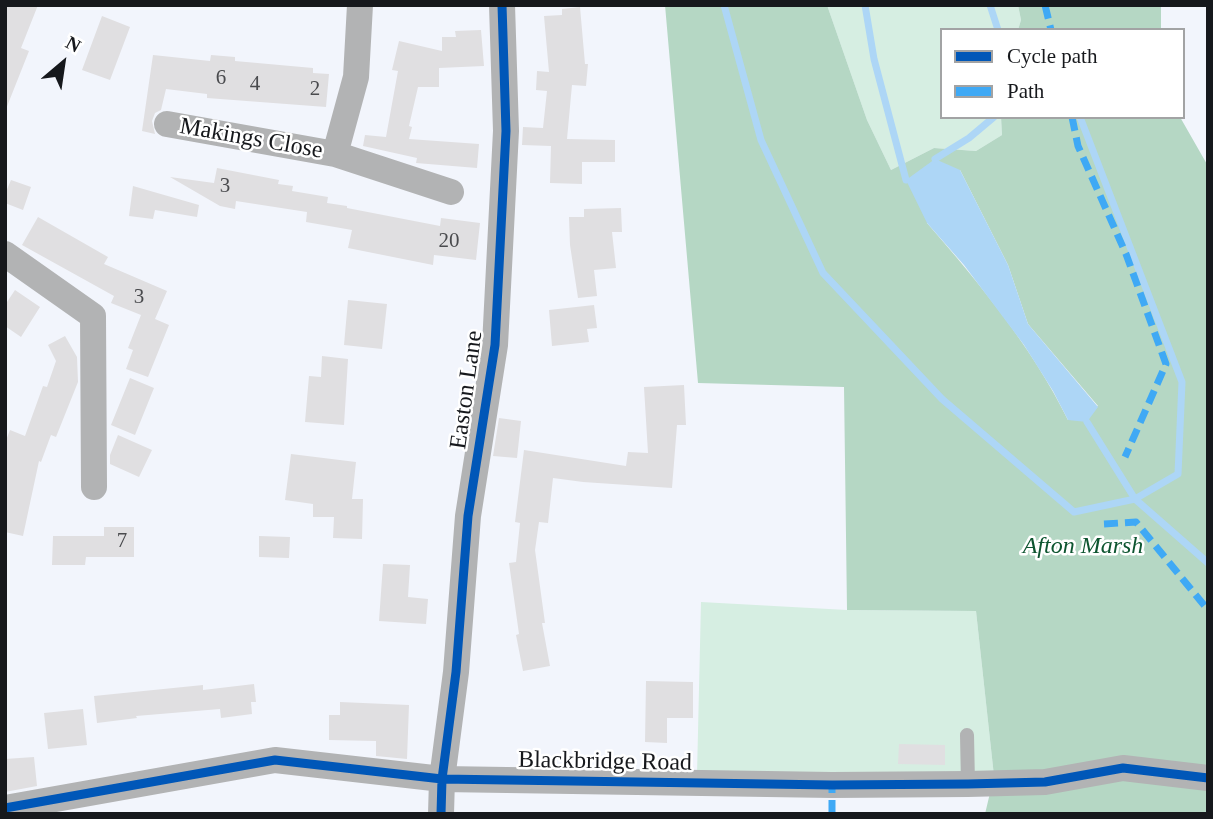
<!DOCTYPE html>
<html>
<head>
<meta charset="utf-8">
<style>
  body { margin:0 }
  #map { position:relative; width:1213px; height:819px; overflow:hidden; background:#f2f5fc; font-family:Georgia,serif }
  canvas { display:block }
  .frame { position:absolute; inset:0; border:7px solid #16181c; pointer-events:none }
  .legend { position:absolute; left:940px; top:28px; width:245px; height:91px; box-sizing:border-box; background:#fff; border:2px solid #a2a3a4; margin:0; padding:9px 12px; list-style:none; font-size:21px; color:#16181c }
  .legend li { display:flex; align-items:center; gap:14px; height:35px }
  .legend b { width:35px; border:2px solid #a2a3a4 }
  .north { position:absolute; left:28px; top:28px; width:70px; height:70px; -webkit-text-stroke:5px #fff; paint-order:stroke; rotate:29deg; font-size:19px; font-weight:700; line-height:28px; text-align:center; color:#16181c }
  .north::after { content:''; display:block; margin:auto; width:24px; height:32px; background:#16181c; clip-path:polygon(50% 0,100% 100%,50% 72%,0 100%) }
</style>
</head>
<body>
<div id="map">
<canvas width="1213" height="819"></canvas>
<div class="frame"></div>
<ul class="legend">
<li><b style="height:9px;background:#0057b8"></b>Cycle path</li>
<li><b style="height:9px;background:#3fa9f5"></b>Path</li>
</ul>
<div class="north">N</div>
</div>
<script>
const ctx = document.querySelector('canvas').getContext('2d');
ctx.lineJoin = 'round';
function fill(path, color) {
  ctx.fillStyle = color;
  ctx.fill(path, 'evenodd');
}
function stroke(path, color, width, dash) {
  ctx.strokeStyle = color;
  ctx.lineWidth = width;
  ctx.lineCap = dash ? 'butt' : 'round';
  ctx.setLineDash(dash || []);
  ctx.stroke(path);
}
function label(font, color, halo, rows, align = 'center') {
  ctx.font = font + ' Georgia,serif';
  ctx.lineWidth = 5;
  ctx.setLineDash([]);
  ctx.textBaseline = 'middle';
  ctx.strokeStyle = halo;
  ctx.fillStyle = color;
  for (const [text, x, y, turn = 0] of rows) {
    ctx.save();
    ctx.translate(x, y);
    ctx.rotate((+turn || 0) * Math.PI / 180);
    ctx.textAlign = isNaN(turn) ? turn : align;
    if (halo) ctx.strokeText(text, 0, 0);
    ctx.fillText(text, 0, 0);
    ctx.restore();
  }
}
fill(new Path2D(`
  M827 5H1018L1021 20 1018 30H942V117H1001L1002 135 976 151 934 148 891 170 867 120Z
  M701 602 847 610 976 611 994 776 697 775Z`), '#d6eee2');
fill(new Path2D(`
  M665 5H827L867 120 891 170 934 148 976 151 1002 135 1001 117H1180L1208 166V814H985L994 776 976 611 847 610 844 387 698 383ZM960 170 1008 265 1028 324 1098 406 1068 420C1032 347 980 284 927 223Z
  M1018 5H1161V30H1018L1021 20Z`), '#b5d7c4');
fill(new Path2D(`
  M935 159 960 170 1008 265 1028 324 1098 407 1087 422 1068 420 1053 391 1024 345 964 265 927 223 906 180Z`), '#add6f6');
stroke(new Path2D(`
  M724 5 761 140 823 273 942 399 1074 512 1135 499 1178 474 1182 382 1080 117
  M865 5 874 59 906 180
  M990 5 998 30
  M935 159 969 138 994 117
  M1087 422 1135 499 1208 563`), '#add6f6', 7);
fill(new Path2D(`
  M5 5H38L21 48 29 51 6 109Z
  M580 7 585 64H588L586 86 572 85 567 139 615 140V162H582V184L550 183 551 146 522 145 523 127 543 128 547 91 536 90 537 71 549 72 544 16 562 15V9Z
  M102 16 130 27 110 80 82 70Z
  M481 30 484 66 439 68V87H418L409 126 412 127 409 139 479 144 477 168 416 163 417 158 363 146 365 135 386 137 398 71 392 70 399 41 442 51V37H456L455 31Z
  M153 55 210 61 211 55 235 57V61L313 68V73L329 74 326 107 207 98V94L166 89 161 110 155 113 152 121 155 134 142 131Z
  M217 168 279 180 278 184 293 186 292 191 328 197 327 203 347 206V208L440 226 441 218 480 223 476 260 434 255 433 265 348 248 352 230 306 222 307 212 236 201 235 209 220 206 170 177 214 183Z
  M11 180 31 187 23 210 5 203V194Z
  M133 186 199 205 197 217 155 210 153 219 129 216Z
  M621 208 622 232H612L616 268 594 270 597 296 578 298 570 245 569 217H584V209Z
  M38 217 108 257 104 264 167 291 155 319 169 325 148 377 126 369 133 350 128 348 141 315 111 303 114 296 22 245Z
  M15 290 40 307 21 337 5 326V305Z
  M348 300 387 304 382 349 344 345Z
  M594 305 597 328 587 329 589 342 552 346 549 310Z
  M65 336 77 357 78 382 56 437 51 435 41 462 39 461 23 536 5 532V443L10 430 25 436 43 386 47 387 56 361 48 345Z
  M322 356 348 359 344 425 305 422 309 376 321 377Z
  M130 378 154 388 135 435 111 425Z
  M684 385 686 425H677L672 488 583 482 553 478 548 523 539 522 535 550 545 623H542L550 666 523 671 516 635 519 634 509 563 516 562 520 523 515 522 524 450 626 466 628 452 648 453 644 387Z
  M499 418 521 421 517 458 493 456Z
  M118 435 152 450 139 477 110 464V455Z
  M291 454 356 462 352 499H363L362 539 333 538 334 517H313V504L285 500Z
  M104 527H134V557H86L85 565H52L53 536H104Z
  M259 536 290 537 289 558 259 557Z
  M383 564 410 565 408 597 428 599 426 624 379 621Z
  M646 681 693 682V718H667V743L645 742Z
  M254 684 256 702H251L252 714 221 718 220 709 136 716 137 718 97 723 94 696 203 685V690Z
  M340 702 409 705 407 759 376 756V741L329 740V715H340Z
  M83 709 87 745 48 749 44 713Z
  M899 744 945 745V765L898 764Z
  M34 757 37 786 5 792V759Z`), '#e0dfe1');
stroke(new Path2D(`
  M967 735 968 784`), '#b2b3b4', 14);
stroke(new Path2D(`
  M360 5 356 77 335 154 451 192
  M167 124 335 154
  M5 254 93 316 94 487
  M5 808 275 760 442 779 832 785 968 784 1045 782 1123 768 1208 778
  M441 814 442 779 456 672 468 516 495 345 506 131 502 5`), '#b2b3b4', 26);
stroke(new Path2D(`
  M1045 5 1051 30
  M1072 117 1078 146 1126 254 1166 364 1125 457
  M1104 524 1136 522 1208 610
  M832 814V785`), '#3fa9f5', 7, [14, 7]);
stroke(new Path2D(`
  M5 808 275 760 442 779 832 785 968 784 1045 782 1123 768 1208 778
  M441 814 442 779 456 672 468 516 495 345 506 131 502 5`), '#0057b8', 9);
label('21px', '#4a4b4e', null, [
  ["6",221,78],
  ["4",255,84],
  ["2",315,89],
  ["3",225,186],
  ["20",449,241],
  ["3",139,297],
  ["7",122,541]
]);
label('24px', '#16181c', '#fff', [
  ["Makings Close",251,139,10],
  ["Easton Lane",467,390,-82],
  ["Blackbridge Road",605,762,1]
]);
label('italic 24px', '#0d5530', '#fff', [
  ["Afton Marsh",1083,547]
]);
</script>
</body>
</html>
